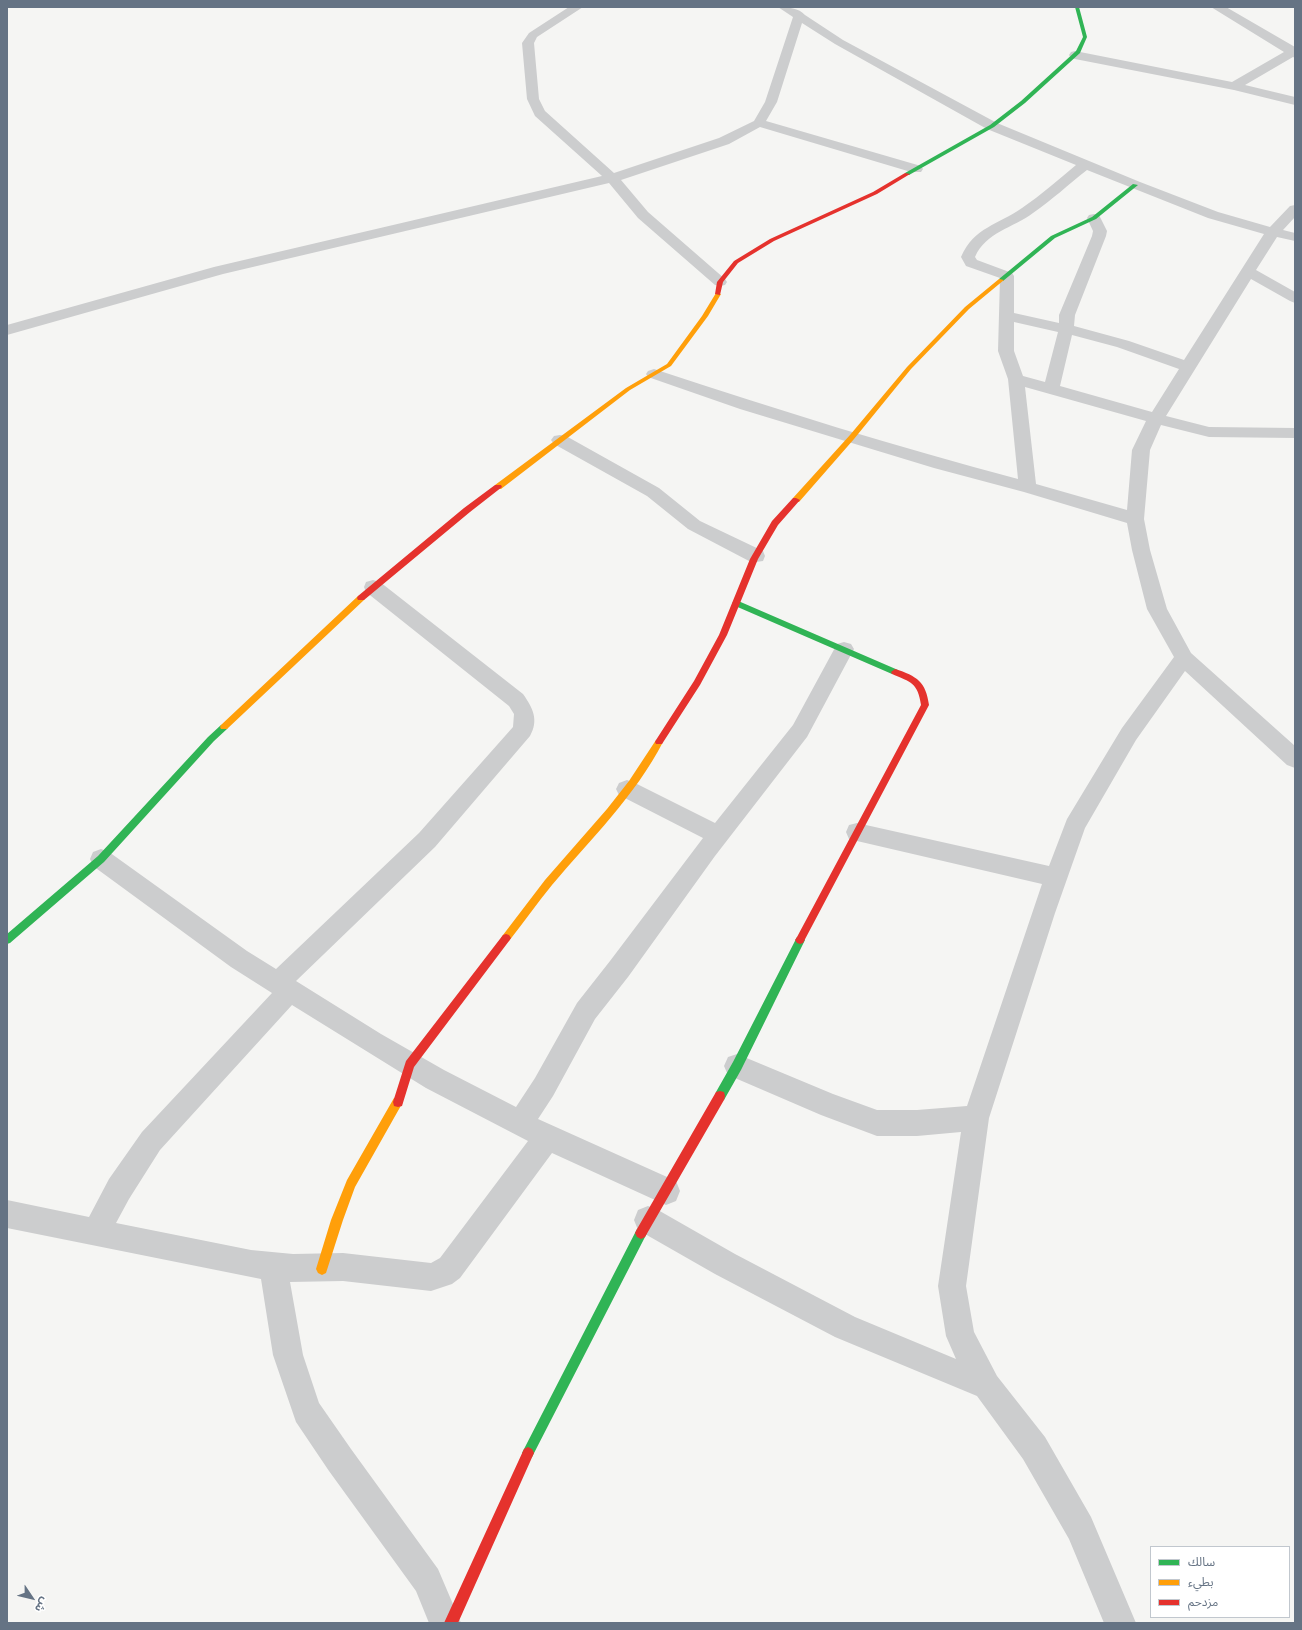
<!DOCTYPE html>
<html>
<head>
<meta charset="utf-8">
<style>
  body { margin:0 }
  #map { position:relative; width:1302px; height:1630px; overflow:hidden; background:#f5f5f3; font-family:"PT Sans Narrow","Noto Sans Arabic",sans-serif }
  canvas { display:block }
  .frame { position:absolute; inset:0; border:8px solid #657384; pointer-events:none }
  .legend { position:absolute; left:1150px; top:1546px; width:140px; height:72px; box-sizing:border-box; background:#fff; border:1px solid #c1c7ce; margin:0; padding:5px 7px; list-style:none; font-size:12px; color:#657384 }
  .legend li { display:flex; align-items:center; gap:8px; height:20px }
  .legend b { width:20px; border:1px solid #c1c7ce }
  .north { position:absolute; left:12px; top:1578px; width:40px; height:40px; -webkit-text-stroke:3px #fff; paint-order:stroke; rotate:125deg; font-size:11px; font-weight:700; line-height:16px; text-align:center; color:#657384 }
  .north::after { content:''; display:block; margin:auto; width:14px; height:18px; background:#657384; clip-path:polygon(50% 0,100% 100%,50% 72%,0 100%) }
</style>
</head>
<body>
<div id="map">
<canvas width="1302" height="1630"></canvas>
<div class="frame"></div>
<ul class="legend">
<li><b style="height:5px;background:#30b455"></b>سالك</li>
<li><b style="height:5px;background:#ff9f0a"></b>بطيء</li>
<li><b style="height:5px;background:#e5322d"></b>مزدحم</li>
</ul>
<div class="north">ش</div>
</div>
<script>
const ctx = document.querySelector('canvas').getContext('2d');
ctx.lineJoin = 'round';
function fill(path, color) {
  ctx.fillStyle = color;
  ctx.fill(path, 'evenodd');
}
fill(new Path2D(`
  M569 7H583L537 37 534 43 539 99 545 111 614 173 719 138 754 121 765 102 793 17 778 7C788 7 799 8 805 15L843 40 997 123 1140 182 1218 212 1270 227 1290 206 1295 205V217L1283 230 1295 233V241L1277 237 1256 270 1295 292V303L1290 301 1251 279 1166 416 1209 427 1295 428V438L1209 437 1161 425 1150 450 1144 519 1150 550 1167 609 1191 653 1295 746V768L1287 765 1185 671 1136 740 1085 828 1055 913 989 1118 966 1286 974 1332 997 1376 1045 1437 1091 1517 1136 1623H1104L1069 1539 1023 1459 977 1396 835 1337 715 1274 638 1230 634 1220 638 1210 648 1206 658 1210 735 1254 855 1317 956 1359 946 1336 938 1286 961 1132 917 1136H877L821 1115 728 1075 724 1066 728 1057 737 1054 833 1094 877 1110H917L967 1106 1042 884 857 841 849 839 846 832 849 825 857 823 1049 866 1067 819 1122 728 1174 657 1147 609 1132 550 1127 523 1024 492 934 468 740 409 648 377 646 374 648 371 654 369 660 371C778 410 897 447 1018 479L1008 379 998 351 1000 278 966 266 961 257C974 227 998 225 1022 208 1041 195 1058 180 1076 165L987 129 835 44 802 23 777 102 766 121 921 166 923 169 921 172H911L760 127 729 144 621 180 648 212 725 279 727 282 725 285 720 286 715 285 638 218 609 183 223 274 7 335V325L214 267 602 176 535 116 527 99 522 43 529 33ZM1087 170 1208 218 1264 234 1184 360 1129 341 1074 326 1075 315 1106 236 1107 231 1099 215 1094 214 1089 215 1087 218 1093 231 1092 236 1059 315V323L1014 313V276L1012 273 977 260 975 257C986 232 1013 228 1033 213 1052 200 1069 184 1087 170ZM1014 322 1058 332 1045 382 1023 376 1014 351ZM1072 335 1117 347 1179 369 1152 412 1060 386ZM1025 387 1146 421 1132 450 1127 510 1036 484Z
  M1211 7H1226L1295 47V58L1293 57 1245 85 1295 97V105L1234 90 1075 59 1071 58 1069 55 1071 52 1075 51 1232 82 1284 52Z
  M560 435 566 436 659 488 700 521 763 551 765 556 763 561 756 562 749 561 688 529 647 496 554 444 551 440 554 436Z
  M373 580 380 582 523 694C533 708 539 720 530 736L435 847 296 981 381 1034 444 1070 516 1107 535 1078 577 1003 610 961 703 838 619 795 616 789 619 783 627 780 635 783 715 823 793 725 837 644 844 642 851 644 854 649 807 737 715 856 628 977 595 1019 553 1096 538 1119 676 1181 680 1191 676 1201 666 1205 552 1153 460 1278 452 1284 431 1291 343 1281 290 1282 303 1355 319 1403 351 1449 438 1569 461 1623H429L416 1591 329 1471 296 1422 273 1355 261 1279 7 1228V1200L89 1217 109 1179 142 1132 272 993 231 967 93 866 90 859 93 852 101 849 109 852 247 951 276 969 419 833 513 727 514 714 509 706 366 592 364 587 366 582ZM292 1005 426 1088 528 1141 440 1258 431 1263 343 1253 293 1254 251 1250 116 1223 129 1199 160 1150Z`), '#cccdce');
fill(new Path2D(`
  M1075 7H1079L1087 37 1080 53 1025 103 994 127 909 175H905V173L990 125 1021 101 1076 51 1083 37Z
  M1133 184 1138 185 1096 219 1055 238 1003 281H999V279L1051 236 1092 217Z
  M736 600 898 670 899 672 898 674H892L733 605 732 603Z
  M224 724 228 727 227 729 214 741 104 862 10 943 7 944V934L98 856 208 737 221 725Z
  M800 936 803 937 805 940 741 1070 724 1100 720 1101 716 1100 715 1096 716 1092 733 1062 797 937Z
  M641 1227 645 1229 647 1233 645 1237 532 1457 528 1459 524 1457 522 1453 524 1449 637 1229Z`), '#30b455');
fill(new Path2D(`
  M999 279 1004 280 969 309 911 369 854 439 799 502H793V498L850 435 907 367 965 307Z
  M716 293 721 294 708 316 671 366 630 390 501 489H495V485L626 388 667 364 702 316Z
  M361 595 364 596 365 598 364 600 227 729H221L220 727 221 725 358 596Z
  M659 739 663 742C635 796 591 839 552 885 537 903 524 922 509 941L506 942 503 941 501 938 503 935 545 880 607 809 629 781 656 740Z
  M398 1097 402 1098 403 1102 355 1187 343 1220 326 1273 322 1275 318 1273 316 1269 331 1220 347 1180 394 1098Z`), '#ff9f0a');
fill(new Path2D(`
  M905 173 910 174 877 194 774 241 738 263 723 282 720 295 715 294 717 282 734 261 770 239 873 192Z
  M495 485H501L502 487 470 512 364 600H358L357 598 358 596 464 508Z
  M793 498H796L800 500 778 525 758 559 727 635 700 685 662 744H656L655 742 656 740 694 681 719 635 750 559 772 521Z
  M895 669C917 676 926 682 929 705L803 943 800 944 797 943 795 940 797 937 921 705C918 683 911 682 892 674L891 672Z
  M506 934 509 935 511 938 509 941 414 1067 402 1106 398 1107 394 1106 393 1102 406 1061 503 935Z
  M720 1091 724 1092 725 1096 724 1100 645 1237 641 1239 637 1237 635 1233 637 1229 716 1092Z
  M528 1447 532 1449 534 1453 458 1623H444L524 1449Z`), '#e5322d');
</script>
</body>
</html>
